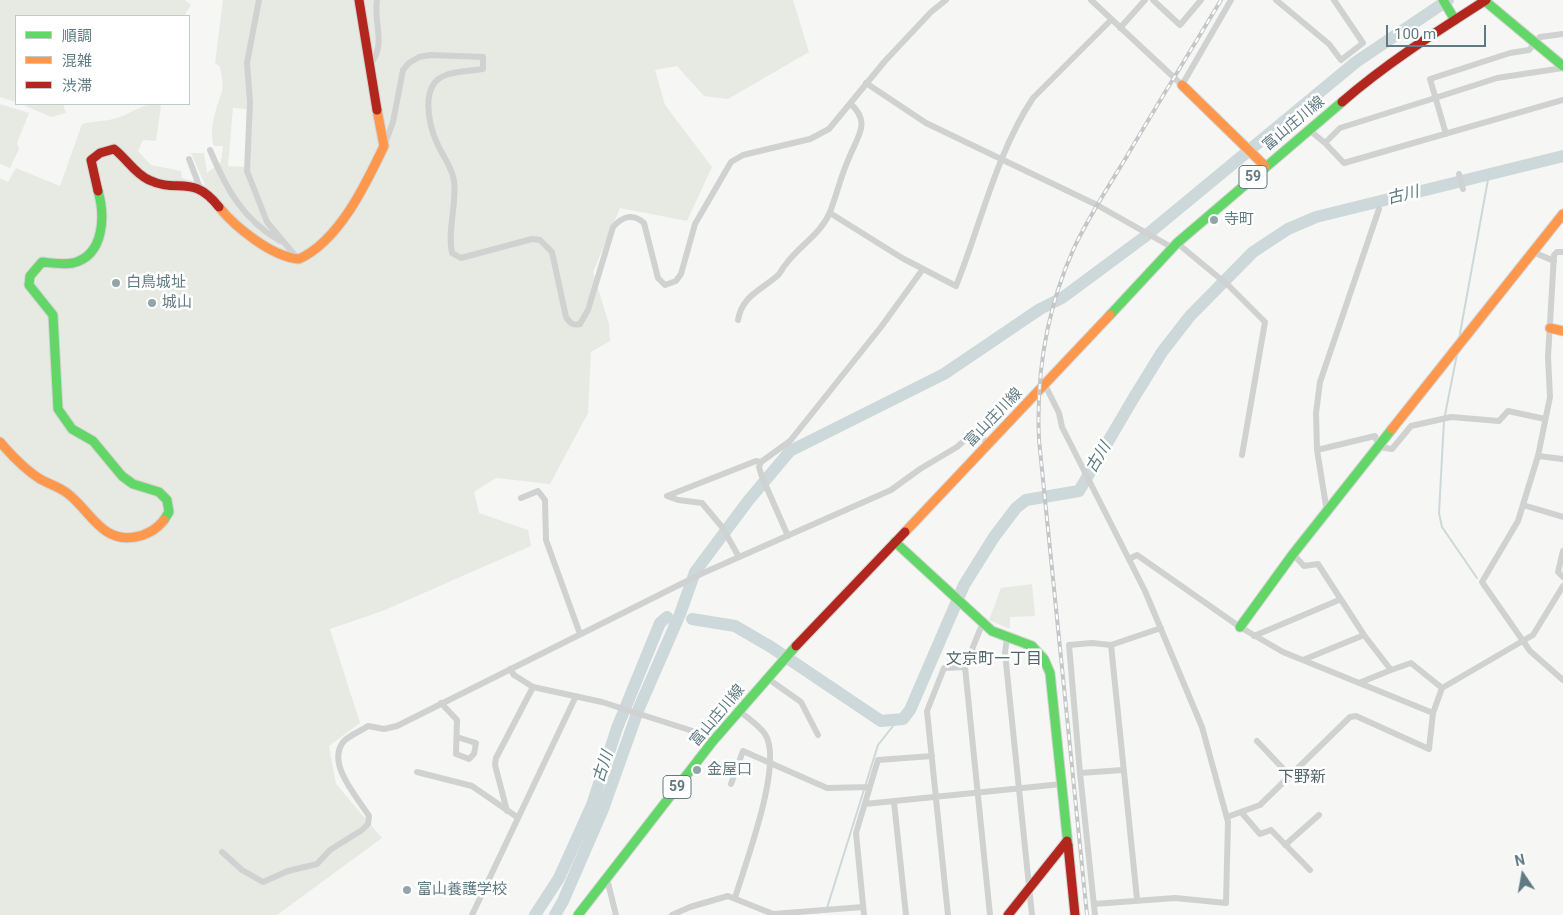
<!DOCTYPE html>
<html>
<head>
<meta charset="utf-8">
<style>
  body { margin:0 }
  #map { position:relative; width:1563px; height:915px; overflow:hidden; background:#f6f6f5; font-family:Roboto,"Noto Sans JP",sans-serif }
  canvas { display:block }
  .legend { position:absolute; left:15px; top:15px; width:175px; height:90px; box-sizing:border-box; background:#fff; border:1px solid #bfcacd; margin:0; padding:6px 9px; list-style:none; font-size:15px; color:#5f7a82 }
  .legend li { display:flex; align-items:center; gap:10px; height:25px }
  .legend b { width:25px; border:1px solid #bfcacd }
  .north { position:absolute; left:1498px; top:850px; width:50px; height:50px; -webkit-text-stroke:4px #fff; paint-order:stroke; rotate:348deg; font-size:14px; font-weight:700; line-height:20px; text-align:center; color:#5f7a82 }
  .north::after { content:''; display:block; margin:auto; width:18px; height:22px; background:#5f7a82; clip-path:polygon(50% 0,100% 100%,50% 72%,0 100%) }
  .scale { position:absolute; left:1386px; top:25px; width:100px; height:22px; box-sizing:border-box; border:2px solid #5f7a82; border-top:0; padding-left:6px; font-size:15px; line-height:18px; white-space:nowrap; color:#5f7a82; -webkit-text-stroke:4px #fff; paint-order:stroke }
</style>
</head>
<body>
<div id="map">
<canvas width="1563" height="915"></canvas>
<ul class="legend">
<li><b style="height:6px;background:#63d668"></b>順調</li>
<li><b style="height:6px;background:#ff974d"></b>混雑</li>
<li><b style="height:6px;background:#b3261e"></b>渋滞</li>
</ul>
<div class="north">N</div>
<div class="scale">100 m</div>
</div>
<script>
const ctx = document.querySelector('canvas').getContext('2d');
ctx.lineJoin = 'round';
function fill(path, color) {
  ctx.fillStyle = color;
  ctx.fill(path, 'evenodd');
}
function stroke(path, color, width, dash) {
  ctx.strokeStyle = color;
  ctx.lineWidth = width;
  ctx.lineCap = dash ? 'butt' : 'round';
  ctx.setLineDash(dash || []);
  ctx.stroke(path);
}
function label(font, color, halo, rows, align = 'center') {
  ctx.font = font + ' Roboto,"Noto Sans JP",sans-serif';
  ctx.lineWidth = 5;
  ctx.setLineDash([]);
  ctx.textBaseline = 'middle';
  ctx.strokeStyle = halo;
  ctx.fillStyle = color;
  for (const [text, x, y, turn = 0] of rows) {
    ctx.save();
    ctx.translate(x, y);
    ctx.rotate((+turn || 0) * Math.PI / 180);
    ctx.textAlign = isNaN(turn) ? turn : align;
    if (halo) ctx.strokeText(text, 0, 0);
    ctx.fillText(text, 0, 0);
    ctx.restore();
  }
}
fill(new Path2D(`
  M0 0H185L191 5 184 16H16V102L0 97Z
  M223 0H793L809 52 728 99 704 96 677 66 655 70 665 105 712 167 687 221 620 208 593 272 609 324 610 341 591 352 588 413 550 484 496 478 474 492 479 513 528 530 531 546 385 610 330 629 360 723 329 746 336 784 382 838 277 915H0V178L8 182 16 168 60 186 82 124C92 121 102 122 113 119 132 115 140 102 161 105L156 141 143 140 138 151 151 165 181 171 182 178 205 185 191 153H204L207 173 221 162 223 146H214C208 130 217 106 222 91 224 85 221 74 220 67L215 63ZM233 108 247 109 245 167 228 166Z
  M0 104 29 113 17 143 19 149 10 168 0 164Z
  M21 104H63L66 113 51 117Z
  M1032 584 1035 616 1010 617V629L989 620 1001 588Z`), '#e7eae3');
stroke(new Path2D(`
  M1459 339 1489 174
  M1445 415 1457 354
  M1444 420 1439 513 1442 527 1477 578
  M827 908 878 745 897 721`), '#ccd8d9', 2);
stroke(new Path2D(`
  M692 619 735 626 771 647 881 721 903 719 910 710 964 585 994 537 1016 508 1026 500 1079 491 1133 399 1162 352 1190 316 1253 252 1288 229 1316 217 1563 156
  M535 915 559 878 592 805 617 728 660 623 667 617
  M555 915 563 901 603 809 639 708 680 614 695 572 748 501 790 451 944 374 1040 309 1062 298 1143 238 1356 62 1448 0`), '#ccd8d9', 12);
const fast = new Path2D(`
  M1443 0 1455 20
  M1485 1 1563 66
  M98 191C105 215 105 255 73 263 63 265 52 263 42 262L30 276 29 285 53 315 58 409 72 429 93 441 122 476 133 484 159 492 167 500 169 512 164 520
  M1110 315 1177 243 1342 102
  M895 542 992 631 1032 646 1044 659 1050 673 1068 845
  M1240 627 1293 554 1392 429
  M578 915 713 741 796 646`);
const slow = new Path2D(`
  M1182 85 1265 166
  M219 207C235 227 272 257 299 259 339 241 366 184 384 146L377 110
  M1550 328 1563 331
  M1392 429 1563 214
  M0 442C12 456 24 469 40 479 49 484 59 487 67 493 90 510 101 543 135 537 147 535 157 529 164 520
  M905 532 1110 315`);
const jam = new Path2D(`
  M359 0 377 110
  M1342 102C1387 63 1436 32 1486 0
  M98 191 91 160 100 153 114 149C126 158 135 174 149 180 178 194 192 173 219 207
  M796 646 905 532
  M1068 845 1075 915
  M1008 915 1067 841`);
stroke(fast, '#d3d4d4', 11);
stroke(slow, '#d3d4d4', 11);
stroke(jam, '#d3d4d4', 11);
stroke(new Path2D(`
  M259 0 247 63 250 102 247 171 267 222 298 259
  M1091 0 1182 85 1231 0
  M1153 0 1180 25 1201 0
  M1276 0 1329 44 1341 60 1363 43 1334 0
  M1120 28 1145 0
  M370 64C387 46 373 22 377 0
  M866 83 926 123 1097 205 1173 248
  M1308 129 1325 143 1344 163 1563 100
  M1446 134 1430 79 1510 53 1529 50 1540 37 1563 34
  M1325 143 1340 128 1435 98 1497 78 1563 68
  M384 146 393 122 403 70 409 63 419 57 430 55 483 57V69C471 71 457 71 446 75 419 84 429 125 437 143 443 157 452 166 454 181 457 205 447 230 452 253L461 258 532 239 540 240 552 252 566 317C570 323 573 326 580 324L588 310 613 227C623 216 633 213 644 223L658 278 665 285 676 281 681 274 695 224 731 162 743 155 810 139 829 129 885 61 931 12 946 0
  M210 150C226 188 242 219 280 241
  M189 159 200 188
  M1459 174 1463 189
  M830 213 902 258 956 286C981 224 996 154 1033 98L1111 20
  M1177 243 1229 286 1265 322 1242 455
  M1533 252 1554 261
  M1563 252H1557L1554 255 1548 357 1550 397 1538 456 1518 521 1482 582 1530 651 1563 680
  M738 320C742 296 760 291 777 276 781 273 782 268 786 264 799 246 821 234 830 212 837 194 841 175 849 158 858 135 871 123 851 104
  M1045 385 1059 413 1062 427 1145 591 1202 727 1228 822 1226 903 1175 898 1094 904
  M1317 450 1375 436 1379 447 1392 449 1411 426 1451 417 1499 421 1508 411 1545 419
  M1538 456 1563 459
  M761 462 759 467 762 477 788 536
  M667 496 756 461 761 462 790 441 881 327 923 269
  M667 496 678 500 702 503 722 527 739 557
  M521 498 538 491 545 500 546 540 580 634
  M1523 505 1563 517
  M1327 512 1317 450 1316 413 1320 382 1379 209
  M1563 551 1558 572 1563 577
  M1129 559 1137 555 1240 627 1283 652 1433 713
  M983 622 965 667 990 915
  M1254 636 1339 600
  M1007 637 1005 653 1032 915
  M1111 645 1137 899
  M1303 660 1364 635
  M510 669 514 675 533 687 602 702 705 735 713 741
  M767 678 801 702 818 735
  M1359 683 1391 670
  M1442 688 1533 635 1563 586
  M441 703 457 720 456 754 469 759 474 754 476 743 457 737
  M1257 741 1290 776
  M1123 770 1080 773 1069 645 1092 643 1111 645 1161 628
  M417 772 472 786 517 817
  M1080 773 1095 915
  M731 784 743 751 827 788 869 787
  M894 802 906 915
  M865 804 1062 784
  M507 811 495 765 496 758 533 687
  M1241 812 1260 834 1271 830 1310 870
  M1227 817 1260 805 1350 717 1356 716 1429 749 1433 713 1442 688 1411 663 1391 670 1364 635 1318 564 1304 566 1293 554
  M1285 845 1319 815
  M222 852 242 870 263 882 288 871 317 864 330 850 362 830 368 824 369 816C358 798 325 763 344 741 350 735 361 731 368 726L384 729 397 726 703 573 891 490 920 469 957 447 976 430 988 444
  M605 880 608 883 616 915
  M735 898C745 864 784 763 765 734 759 725 747 718 740 711
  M472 915 576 696
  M672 915 690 907 728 896 773 914 863 907
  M864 915 856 833 878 760 932 756
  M948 915 927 711 944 668 965 667`), '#d0d1d1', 6);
stroke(fast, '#63d668', 9);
stroke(slow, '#ff974d', 9);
stroke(jam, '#b3261e', 9);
const rail = new Path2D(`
  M1087 915 1039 440C1036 374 1047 308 1074 248 1089 216 1109 186 1127 156 1158 103 1190 52 1221 0`);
stroke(rail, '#c4c6c7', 4);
stroke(rail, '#fff', 2, [5.5]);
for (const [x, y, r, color] of [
  [1214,220,5,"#94a5aa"],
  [116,283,5,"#94a5aa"],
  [152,303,5,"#94a5aa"],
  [697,770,5,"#94a5aa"],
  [407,890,5,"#94a5aa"]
]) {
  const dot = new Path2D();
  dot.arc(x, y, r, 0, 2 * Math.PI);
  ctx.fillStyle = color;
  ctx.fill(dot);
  stroke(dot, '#fff', 2);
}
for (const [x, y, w] of [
  [1253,177,28],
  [677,787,28]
]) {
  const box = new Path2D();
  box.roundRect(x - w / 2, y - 11.5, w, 23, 4);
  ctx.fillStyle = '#fff';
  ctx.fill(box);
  stroke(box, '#5f7a82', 1);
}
label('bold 14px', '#5f7a82', null, [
  ["59",1253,177],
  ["59",677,787]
]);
label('15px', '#5f7a82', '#fff', [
  ["富山庄川線",1294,124,-40],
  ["富山庄川線",994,418,-46],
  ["富山庄川線",718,716,-50]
]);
label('15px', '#5f7a82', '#fff', [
  ["寺町",1224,220],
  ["白鳥城址",126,283],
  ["城山",162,303],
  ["金屋口",707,770],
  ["富山養護学校",417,890]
], 'left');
label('italic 16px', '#5a7a7d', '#fff', [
  ["古川",1403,196,-14],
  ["古川",1099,458,-59],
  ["古川",604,767,-72]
]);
label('16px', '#52666c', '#fff', [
  ["文京町一丁目",994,660],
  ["下野新",1302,778]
]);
</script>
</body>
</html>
